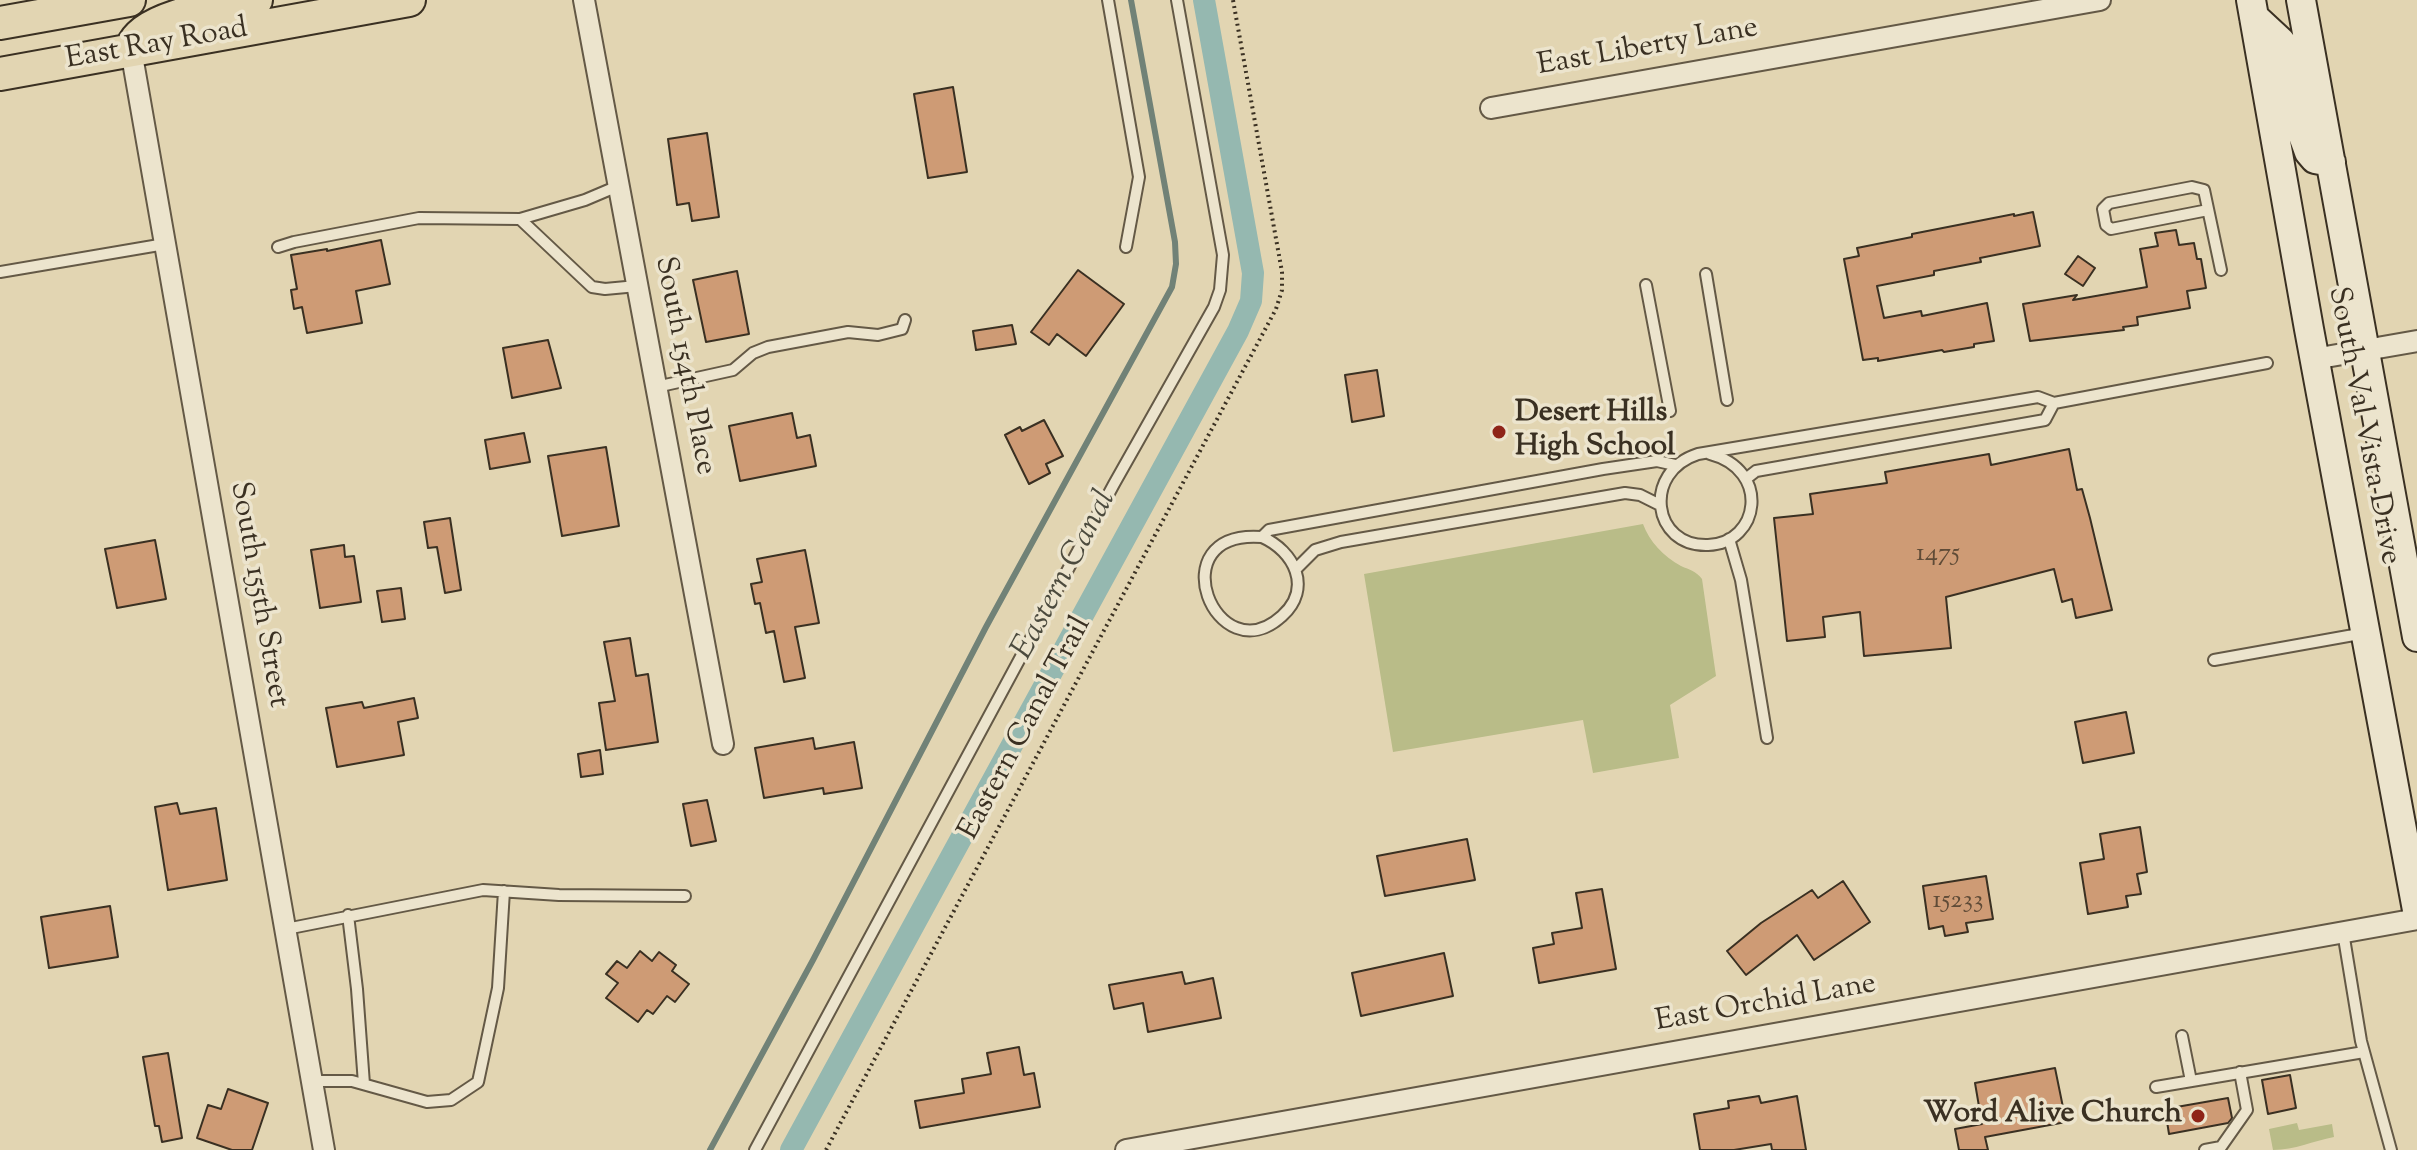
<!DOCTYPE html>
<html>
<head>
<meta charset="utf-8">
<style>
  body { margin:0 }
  canvas { display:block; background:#e2d5b2 }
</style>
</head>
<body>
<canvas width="2417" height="1150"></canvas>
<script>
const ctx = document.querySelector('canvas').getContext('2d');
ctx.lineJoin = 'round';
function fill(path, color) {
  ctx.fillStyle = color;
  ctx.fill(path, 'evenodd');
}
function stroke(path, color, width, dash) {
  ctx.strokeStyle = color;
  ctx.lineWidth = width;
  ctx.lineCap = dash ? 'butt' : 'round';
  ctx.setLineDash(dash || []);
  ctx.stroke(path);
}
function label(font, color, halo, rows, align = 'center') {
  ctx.font = font + ' "Sorts Mill Goudy",serif';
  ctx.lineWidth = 7;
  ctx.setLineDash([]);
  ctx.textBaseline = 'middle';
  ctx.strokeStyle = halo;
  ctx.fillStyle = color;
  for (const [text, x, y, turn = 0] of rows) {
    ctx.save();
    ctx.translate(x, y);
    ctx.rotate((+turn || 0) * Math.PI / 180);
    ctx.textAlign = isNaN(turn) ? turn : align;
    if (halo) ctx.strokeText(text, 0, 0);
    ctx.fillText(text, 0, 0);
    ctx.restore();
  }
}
fill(new Path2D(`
  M1643 524C1649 541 1664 557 1681 566 1690 570 1696 571 1702 579L1716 676 1670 705 1679 758 1593 773 1583 720 1393 752 1364 574Z
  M2297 1123 2299 1130 2332 1124 2334 1137C2313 1141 2295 1150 2273 1150L2269 1129Z`), '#b9bc88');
stroke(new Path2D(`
  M710 1150 813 960 986 627 1172 287 1176 264 1175 242 1131 0`), '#718277', 6);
stroke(new Path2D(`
  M791 1150 1238 331 1251 301 1253 273 1204 0`), '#95b8b0', 22);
const building = new Path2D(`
  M953 87 967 172 928 178 914 94Z
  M707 133 719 217 692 221 689 203 677 205 668 139Z
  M2033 212 2040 246 1980 258 1981 262 1934 271V275L1877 286 1884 318 1921 311 1922 316 1987 303 1994 341 1974 344V347L1944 352 1942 350 1878 361V358L1863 360 1844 259 1859 256 1857 248 1912 237V234L2014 214V216Z
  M2176 230 2179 245 2194 243 2197 259H2201L2206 288 2187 291 2190 308 2137 317 2138 325 2123 327 2124 330 2030 341 2023 304 2077 295 2073 300 2147 287 2140 249 2158 246 2155 233Z
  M381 240 390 284 356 291 362 323 307 333 302 307 294 309 291 290 297 289 291 255 327 249V251Z
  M2078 256 2095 268 2083 286 2065 274Z
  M1078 270 1124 304 1086 356 1057 334 1049 345 1031 332Z
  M737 271 749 334 706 342 693 280Z
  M1012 325 1016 344 976 350 973 331Z
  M548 340 561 388 512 398 503 348Z
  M1377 370 1384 416 1352 422 1345 375Z
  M792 413 797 438 810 435 816 466 740 481 729 426Z
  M1044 420 1063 456 1046 464 1050 473 1029 484 1005 435 1020 427 1022 431Z
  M524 433 530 462 490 469 485 440Z
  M606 447 619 526 562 536 548 456Z
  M2069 449 2077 490 2082 489 2090 518 2112 610 2076 618 2072 599 2062 602 2054 569 1946 597 1951 648 1864 656 1860 612 1823 617 1825 637 1787 641 1774 518 1813 514 1810 494 1887 483 1885 472 1989 454 1991 465Z
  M450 518 461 590 445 593 437 547 428 548 424 522Z
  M155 540 166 599 117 608 105 549Z
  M344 545 345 557 354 556 361 602 320 608 311 550Z
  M805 550 819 623 795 627 805 678 784 682 774 631 766 633 760 603 755 604 751 584 762 582 757 559Z
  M401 588 405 619 382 622 377 591Z
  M630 638 636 676 648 674 658 742 606 750 599 703 615 701 604 642Z
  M414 698 418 718 398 722 404 755 337 767 326 708 362 702 364 708Z
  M2126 712 2134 753 2083 763 2075 722Z
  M813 738 815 749 854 742 862 788 824 794 823 788 764 798 755 748Z
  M600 750 603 774 581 777 578 754Z
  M707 800 716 841 691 846 683 804Z
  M177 803 180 814 216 808 227 880 168 890 155 807Z
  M2140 827 2147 872 2137 874 2141 894 2126 896 2128 907 2088 914 2080 863 2104 859 2100 834Z
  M1467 839 1475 880 1385 896 1377 856Z
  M1986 876 1993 919 1966 923 1968 932 1945 936 1943 926 1929 929 1923 886Z
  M1843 881 1870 922 1814 960 1797 935 1746 975 1727 951 1761 923 1812 890 1818 898Z
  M1602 889 1616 969 1539 983 1533 948 1554 944 1552 933 1582 928 1576 893Z
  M110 906 118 957 49 968 41 917Z
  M640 951 652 961 659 952 676 965 672 971 689 984 675 1002 667 996 653 1014 647 1010 638 1022 606 998 618 983 606 974 617 961 627 968Z
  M1444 953 1453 996 1361 1016 1352 973Z
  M1182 972 1185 984 1213 978 1221 1018 1148 1032 1143 1003 1114 1009 1109 985Z
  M1019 1047 1024 1075 1034 1073 1040 1107 920 1128 915 1101 964 1093 962 1079 991 1074 987 1053Z
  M168 1053 182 1138 162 1142 159 1126H155L143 1057Z
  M2055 1068 2066 1122 1985 1137 1988 1150H1959L1955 1129 1982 1124 1975 1083Z
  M2290 1075 2296 1108 2268 1114 2262 1080Z
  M228 1089 268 1103 252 1150H232L197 1138 208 1105 221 1109Z
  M1759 1096 1761 1103 1797 1096 1806 1150H1772L1771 1144 1734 1150H1700L1694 1114 1729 1108 1728 1101Z
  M2228 1098 2232 1118 2228 1123 2169 1134 2165 1109Z`);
fill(building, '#ce9b75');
stroke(building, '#3a3022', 2);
const lane = new Path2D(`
  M1108 0 1139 177 1126 247
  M2208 210 2111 229 2106 225 2103 209 2109 203 2192 187 2204 190 2221 270
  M520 219 592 287 605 289 637 286
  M278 247 294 242 419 218 520 219 585 200 618 186
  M0 272 165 244
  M1706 274 1727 400
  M1646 285 1670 411
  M656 387 733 370 753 353 768 347 848 332 878 335 902 329 905 320
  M2054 403 2267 363
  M1710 454C1771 470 1760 543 1708 545 1652 547 1642 472 1698 454L2038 397 2054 403 2045 420 1756 471 1747 478
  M1262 537C1294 551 1313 588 1282 616 1216 676 1157 529 1262 537L1269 530 1603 469 1657 461 1675 465
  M1729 539 1741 580 1767 738
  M1296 569 1315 550 1341 542 1625 493 1640 495 1660 505
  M2214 660 2365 633
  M348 915 357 989 364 1084
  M286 929 483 890 559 895 685 896
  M2343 932 2361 1041 2391 1150
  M2182 1036 2191 1081
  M312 1081H352L427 1102 451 1100 478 1082 498 988 504 891
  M2156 1087 2364 1052
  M755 1150 1114 484 1214 307 1220 290 1223 255 1177 0
  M2205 1150 2221 1147 2247 1110 2240 1072`);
const street = new Path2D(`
  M584 0 723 744
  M131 50 324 1150
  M1491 108 2100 0
  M2314 359 2417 341
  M1126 1150 2417 919`);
const secondary = new Path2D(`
  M2251 0 2309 329 2417 910
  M2301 0 2417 637
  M2254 17 2281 42 2300 127 2309 152 2315 159 2331 162`);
const primary = new Path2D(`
  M0 23 129 0
  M132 47C144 14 225 6 256 0
  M0 74 409 0`);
stroke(lane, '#645946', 14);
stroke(street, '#645946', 24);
stroke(secondary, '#3a3022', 32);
stroke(primary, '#3a3022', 36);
stroke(new Path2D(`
  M826 1150 1276 309 1282 290V272L1233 0`), '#3a3022', 4, [2, 4]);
stroke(lane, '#ece4cd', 10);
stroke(street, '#ece4cd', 20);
stroke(secondary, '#ece4cd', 28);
stroke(primary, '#e2d5b2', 32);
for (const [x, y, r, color] of [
  [1499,432,8,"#8f2418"],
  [2198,1116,8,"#8f2418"]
]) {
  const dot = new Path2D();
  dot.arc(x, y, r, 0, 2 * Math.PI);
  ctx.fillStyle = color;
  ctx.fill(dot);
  stroke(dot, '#ece4cd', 3);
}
label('26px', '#5f4b37', null, [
  ["1475",1938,556],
  ["15233",1958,903]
]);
label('30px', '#3a3022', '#ece4cd', [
  ["East Ray Road",157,46,-10],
  ["East Liberty Lane",1648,49,-10],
  ["South 154th Place",683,366,79],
  ["South Val Vista Drive",2362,426,79],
  ["South 155th Street",257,595,80],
  ["Eastern Canal Trail",1027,729,-62],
  ["East Orchid Lane",1766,1005,-10]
]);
label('bold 30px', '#3a3022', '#ece4cd', [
  ["Desert Hills",1515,415],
  ["High School",1515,449],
  ["Word Alive Church",2182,1116,"right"]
], 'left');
label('italic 32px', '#4c4b3e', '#ece4cd', [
  ["Eastern Canal",1066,576,-62]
]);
</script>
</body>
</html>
